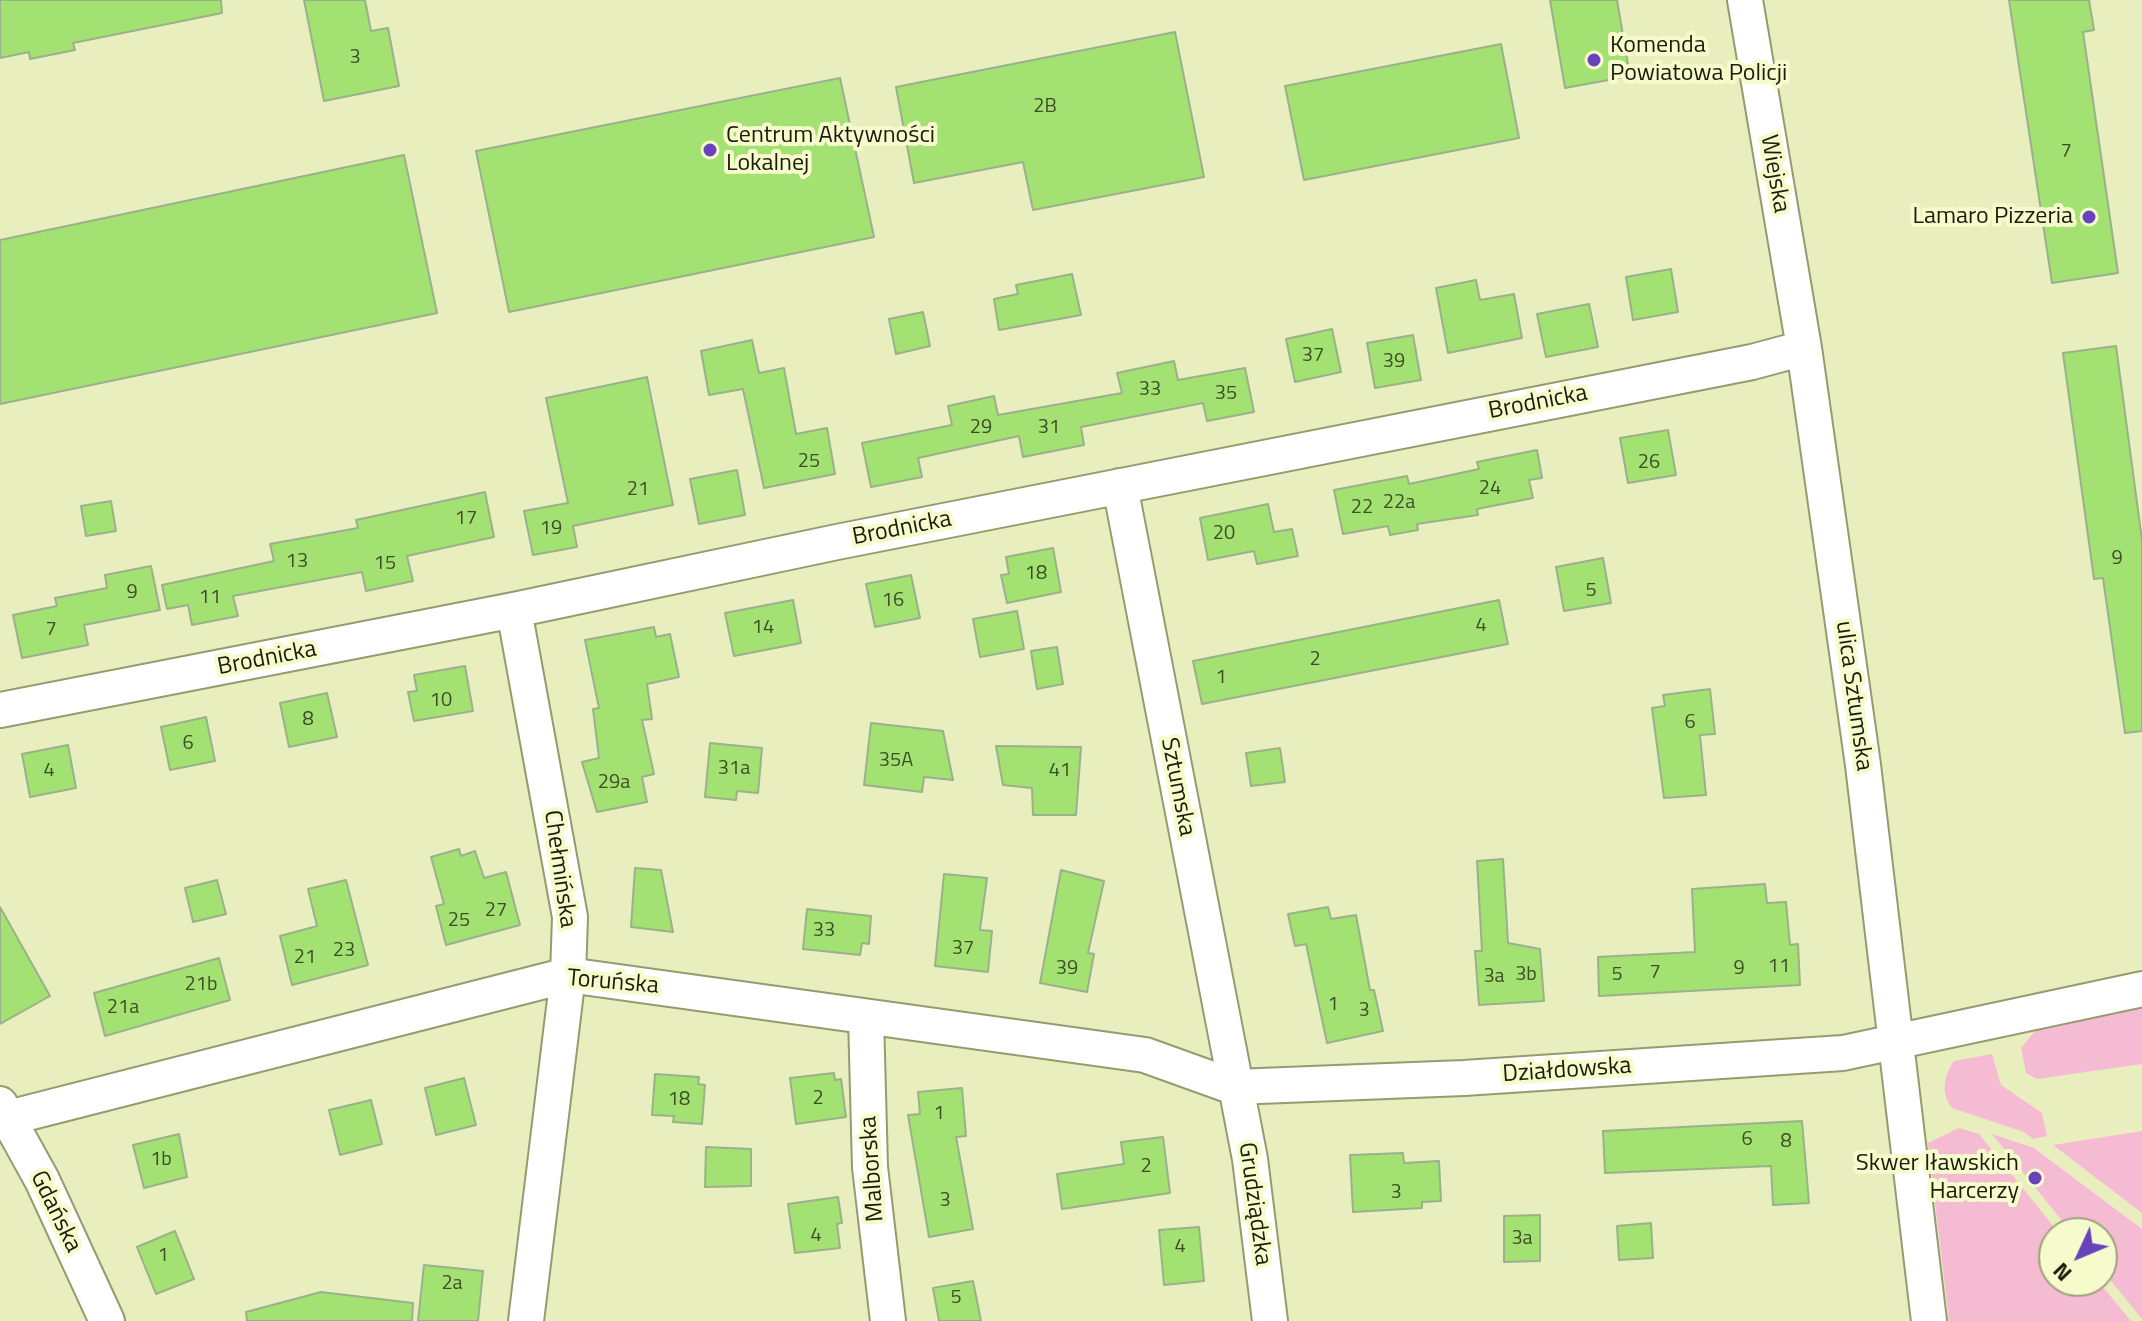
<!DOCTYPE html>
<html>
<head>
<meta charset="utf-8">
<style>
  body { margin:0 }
  #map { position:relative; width:2142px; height:1321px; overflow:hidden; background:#e9eebf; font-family:"Titillium Web",sans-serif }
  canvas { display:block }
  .north { position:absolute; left:2038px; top:1217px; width:80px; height:80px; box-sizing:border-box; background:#f6fbcc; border:2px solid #9ea27f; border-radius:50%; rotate:226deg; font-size:22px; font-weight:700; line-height:32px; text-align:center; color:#1b1c0b }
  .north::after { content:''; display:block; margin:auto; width:28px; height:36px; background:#6843bb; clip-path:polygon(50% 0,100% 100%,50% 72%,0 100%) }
</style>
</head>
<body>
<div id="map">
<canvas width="2142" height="1321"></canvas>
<div class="north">N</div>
</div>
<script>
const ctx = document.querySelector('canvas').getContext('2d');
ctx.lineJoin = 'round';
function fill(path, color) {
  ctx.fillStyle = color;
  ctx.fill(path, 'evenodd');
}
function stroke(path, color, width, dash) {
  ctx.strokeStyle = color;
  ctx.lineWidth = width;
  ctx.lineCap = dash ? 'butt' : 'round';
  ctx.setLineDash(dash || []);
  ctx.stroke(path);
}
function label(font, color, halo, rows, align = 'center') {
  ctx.font = font + ' "Titillium Web",sans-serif';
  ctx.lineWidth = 8;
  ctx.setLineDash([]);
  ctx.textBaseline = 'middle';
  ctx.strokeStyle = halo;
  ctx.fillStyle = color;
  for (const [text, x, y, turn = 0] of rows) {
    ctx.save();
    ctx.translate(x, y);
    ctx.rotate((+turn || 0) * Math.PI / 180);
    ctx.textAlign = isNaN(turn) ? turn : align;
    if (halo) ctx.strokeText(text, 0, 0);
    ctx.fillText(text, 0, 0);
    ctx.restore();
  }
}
fill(new Path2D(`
  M2142 1005V1064L2037 1079 2026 1073 2021 1048 2041 1024Z
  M1992 1054 2001 1085 2042 1113 2047 1136 2033 1139 2024 1132 1952 1108C1940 1092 1944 1076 1954 1061Z
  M1959 1128 1979 1134 2059 1233H2054V1281H2098L2131 1321H1949L1928 1143Z
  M2142 1131V1213L2053 1145Z
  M1992 1134 2034 1148 2142 1229V1319L2102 1270V1233H2072Z`), '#f5bbd3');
const building = new Path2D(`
  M0 0H221L222 13 73 43 75 50 30 59 29 52 0 58Z
  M304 0H365L371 31 388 28 399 86 324 101Z
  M1550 0H1617L1630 76 1565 88Z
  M2009 0H2089L2094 30 2083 32 2118 273 2052 283Z
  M1175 32 1204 177 1033 210 1023 162 914 183 896 87Z
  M1501 44 1519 138 1304 180 1285 86Z
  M840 78 874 237 509 312 476 151Z
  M404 155 437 313 0 404V240Z
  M1671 269 1678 312 1633 320 1626 277Z
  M1072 274 1081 315 999 330 994 299 1018 294 1016 285Z
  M1476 280 1480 300 1514 294 1522 338 1448 353 1436 288Z
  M1589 304 1598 347 1546 357 1537 314Z
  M923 312 930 346 896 354 889 319Z
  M1332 329 1341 372 1295 382 1286 339Z
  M1413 335 1421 380 1375 388 1367 343Z
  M752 340 759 373 784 368 796 434 827 428 835 474 764 488 743 389 709 395 701 351Z
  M2116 346 2142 540V731L2125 733 2103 578 2094 579 2063 353Z
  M1174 361 1178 380 1245 368 1254 412 1207 421 1203 403 1081 427 1084 445 1023 457 1019 436 918 458 922 477 871 487 862 443 952 425 948 406 994 396 998 415 1122 393 1117 373Z
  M647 377 673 505 573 526 577 547 533 555 524 511 568 503 546 398Z
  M1668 430 1676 475 1628 483 1620 438Z
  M1537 450 1542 478 1529 480 1533 498 1477 509 1478 515 1417 524 1418 530 1390 535 1388 526 1343 534 1334 490 1407 476 1409 484 1479 469 1477 462Z
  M737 470 745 515 699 524 690 479Z
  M485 492 494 537 407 556 413 581 366 591 362 572 233 596 238 616 192 625 188 605 167 609 162 585 274 561 270 544 358 528 356 520Z
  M111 501 116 531 86 536 81 506Z
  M1268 504 1274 532 1292 529 1298 556 1257 564 1254 551 1208 560 1200 518Z
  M1053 548 1061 592 1007 603 1001 575 1009 574 1006 557Z
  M1603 558 1611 603 1564 611 1556 567Z
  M151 566 160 610 84 625 88 645 22 658 13 615 57 606 55 598 107 588 105 575Z
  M911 575 920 618 875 627 866 584Z
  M793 600 801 643 734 656 725 613Z
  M1499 600 1508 644 1202 704 1193 661Z
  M1017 611 1024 649 980 657 973 619Z
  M654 627 656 637 670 634 679 677 647 684 652 719 642 720 654 774 642 777 647 802 597 812 582 762 599 758 593 709 599 708 585 640Z
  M1057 647 1063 684 1037 689 1031 651Z
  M465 666 473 711 414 721 408 692 417 691 414 675Z
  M1710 689 1715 734 1700 735 1706 795 1664 798 1652 708 1665 706 1663 695Z
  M327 693 337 737 289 747 280 703Z
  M206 717 215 761 170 770 161 727Z
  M871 723 943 731 953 780 924 777 922 792 864 785Z
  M710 743 762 748 758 793 737 791 736 800 705 797Z
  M68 745 76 788 30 797 22 754Z
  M996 746 1081 747 1076 815H1033L1032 788 1003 785Z
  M1280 748 1285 782 1251 786 1246 753Z
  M459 849 461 856 475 851 484 878 506 872 520 925 446 945 436 906 444 904 431 857Z
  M1503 859 1508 943 1540 949 1544 1001 1479 1005 1475 951H1482L1477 861Z
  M635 868 661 870 673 932 631 927Z
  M1061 870 1104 881 1088 953 1094 954 1087 992 1040 983Z
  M944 874 987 878 980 930 992 931 988 972 935 966Z
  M217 880 226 914 193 922 185 888Z
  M346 880 368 965 292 985 280 936 317 926 308 889Z
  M1765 884 1767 903 1786 902 1790 945 1798 944 1800 985 1599 996 1598 957 1695 952 1692 889Z
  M0 907 50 996 0 1024Z
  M1328 907 1331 919 1356 915 1370 990H1374L1383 1031 1327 1043 1306 944 1295 946 1288 914Z
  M807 909 871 916 869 944 862 943 860 955 803 949Z
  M219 958 230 1000 105 1036 94 993Z
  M834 1073 835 1080 841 1079 846 1117 796 1124 790 1078Z
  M655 1074 699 1077 698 1084 705 1085 702 1124 673 1122 674 1116 652 1115Z
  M464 1078 476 1125 436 1135 425 1088Z
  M962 1088 966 1136 956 1137 973 1229 929 1237 908 1115 920 1114 918 1092Z
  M371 1100 382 1144 340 1155 329 1110Z
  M1802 1121 1809 1203 1773 1205 1771 1166 1605 1173 1603 1131Z
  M179 1134 187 1177 144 1188 133 1145Z
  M1163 1137 1170 1193 1062 1209 1057 1174 1124 1164 1121 1142Z
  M706 1147 751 1149V1186L705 1187Z
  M1403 1153 1404 1163 1439 1161 1441 1201 1422 1202V1208L1353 1212 1350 1155Z
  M838 1197 842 1223 837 1224 840 1248 795 1253 788 1204Z
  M1540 1215V1261L1504 1262V1216Z
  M1651 1223 1653 1258 1619 1260 1617 1226Z
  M1199 1227 1204 1281 1164 1285 1159 1230Z
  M175 1231 194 1279 156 1294 137 1247Z
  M424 1265 483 1271 478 1321H418Z
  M973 1281 981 1321H939L933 1288Z
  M321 1292 413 1303 412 1321H247L246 1312Z`);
fill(building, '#a4e173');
stroke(building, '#9ab189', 2);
const minor = new Path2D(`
  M1745 0 1804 348 1863 765 1929 1321
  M1120 486 1250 1159 1270 1321
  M514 610 570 917 568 975 526 1321
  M0 710 514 610 837 542 1752 362 1804 348
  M866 1017 870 1167 888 1321
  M0 1104 42 1180 107 1321
  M0 1120 568 975 1145 1055 1234 1087 1464 1078 1843 1053 2142 989`);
stroke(minor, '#969b6f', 38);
stroke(minor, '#fff', 34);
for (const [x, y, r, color] of [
  [1594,60,8,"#6843bb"],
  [710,150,8,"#6843bb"],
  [2089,217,8,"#6843bb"],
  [2035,1178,8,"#6843bb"]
]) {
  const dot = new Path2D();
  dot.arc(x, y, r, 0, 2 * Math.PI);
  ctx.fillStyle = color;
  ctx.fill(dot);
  stroke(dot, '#f6fbcc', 3);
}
label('20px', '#3d4d25', null, [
  ["3",355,58],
  ["2B",1045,107],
  ["7",2066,152],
  ["37",1313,356],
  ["39",1394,362],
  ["33",1150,390],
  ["35",1226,394],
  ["29",981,428],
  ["31",1049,428],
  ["25",809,462],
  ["26",1649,463],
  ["24",1490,489],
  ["21",638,490],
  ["22a",1399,503],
  ["22",1362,508],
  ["17",466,519],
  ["19",551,529],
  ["20",1224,534],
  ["9",2117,559],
  ["13",297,562],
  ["15",385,564],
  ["18",1036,574],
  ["5",1591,591],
  ["9",132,593],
  ["11",210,598],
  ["16",893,601],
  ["4",1481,626],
  ["14",763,628],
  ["7",51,630],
  ["2",1315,660],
  ["1",1221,678],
  ["10",441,701],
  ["8",308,720],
  ["6",1690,723],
  ["6",188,744],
  ["35A",896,761],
  ["31a",734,769],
  ["4",49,771],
  ["41",1060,771],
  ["29a",614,783],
  ["27",496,911],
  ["25",459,921],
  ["33",824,931],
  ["37",963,949],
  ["23",344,951],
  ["21",305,958],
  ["11",1779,967],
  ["39",1067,969],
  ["9",1739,969],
  ["7",1655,973],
  ["3b",1526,975],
  ["5",1617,975],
  ["3a",1494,977],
  ["21b",201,985],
  ["1",1333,1005],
  ["21a",123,1008],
  ["3",1364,1011],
  ["2",818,1099],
  ["18",679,1100],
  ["1",939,1114],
  ["6",1747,1140],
  ["8",1786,1142],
  ["1b",161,1160],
  ["2",1146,1167],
  ["3",1396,1193],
  ["3",945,1201],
  ["4",816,1236],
  ["3a",1522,1239],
  ["4",1180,1247],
  ["1",163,1256],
  ["2a",452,1284],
  ["5",956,1298]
]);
label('24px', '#1b1c0b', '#f6fbcc', [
  ["Komenda",1610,46],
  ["Powiatowa Policji",1610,74],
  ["Centrum Aktywności",726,136],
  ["Lokalnej",726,164],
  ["Lamaro Pizzeria",2073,217,"right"],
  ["Skwer Iławskich",2019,1164,"right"],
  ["Harcerzy",2019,1192,"right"]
], 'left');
label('24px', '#1b1c0b', '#f6fbcc', [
  ["Wiejska",1774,174,80],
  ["Brodnicka",1538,403,-11],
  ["Brodnicka",902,529,-11],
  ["Brodnicka",267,659,-11],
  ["ulica Sztumska",1853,696,82],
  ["Sztumska",1177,787,79],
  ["Chełmińska",559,869,82],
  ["Toruńska",613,983,5],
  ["Działdowska",1567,1071,-4],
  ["Malborska",873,1169,-94],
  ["Grudziądzka",1254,1204,82],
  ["Gdańska",55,1212,64]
]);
</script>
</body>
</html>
